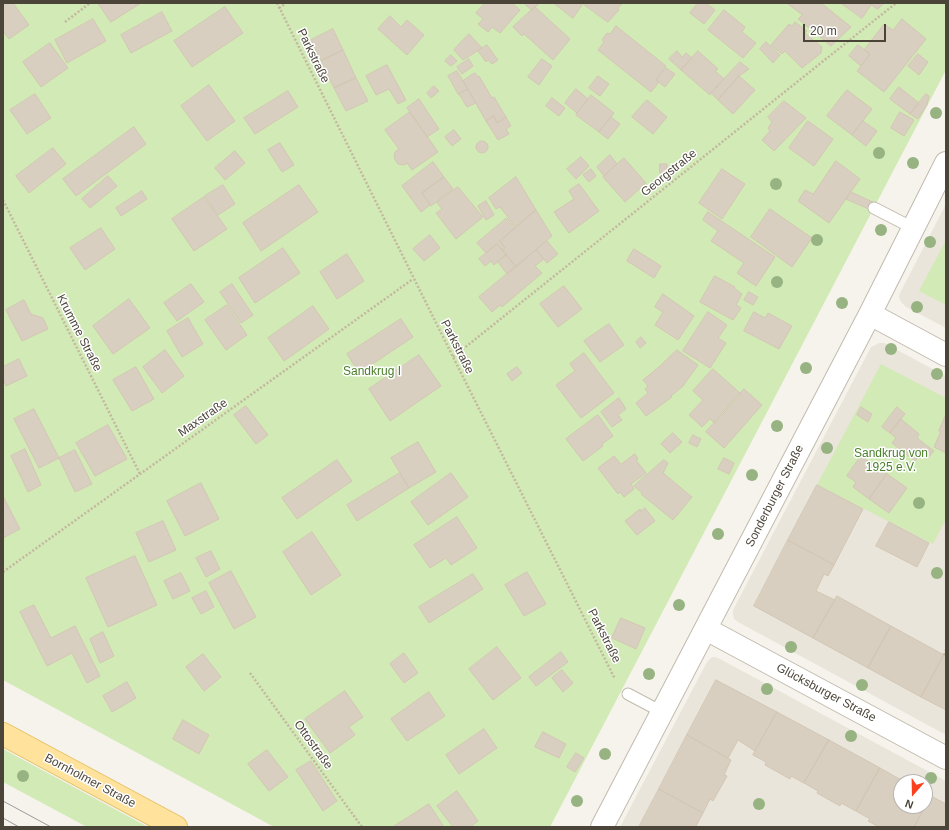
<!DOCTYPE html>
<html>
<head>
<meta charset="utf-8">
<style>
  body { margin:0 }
  #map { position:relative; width:949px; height:830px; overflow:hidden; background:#f6f3ec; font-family:Arial,sans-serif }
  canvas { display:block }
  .frame { position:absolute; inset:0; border:4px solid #4b4439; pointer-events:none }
  .north { position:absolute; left:893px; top:774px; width:40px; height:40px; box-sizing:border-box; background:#fff; border:1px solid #b7b4b0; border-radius:50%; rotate:200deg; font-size:11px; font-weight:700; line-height:16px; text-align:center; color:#4b4439 }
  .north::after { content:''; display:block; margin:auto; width:14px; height:18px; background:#fc3f1d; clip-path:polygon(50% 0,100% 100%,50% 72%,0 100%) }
  .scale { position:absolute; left:803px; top:24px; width:83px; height:18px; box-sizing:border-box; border:2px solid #4b4439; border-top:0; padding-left:5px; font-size:12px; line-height:14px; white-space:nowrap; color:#4b4439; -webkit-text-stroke:3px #fff; paint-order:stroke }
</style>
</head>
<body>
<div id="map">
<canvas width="949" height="830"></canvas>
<div class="frame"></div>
<div class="north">N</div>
<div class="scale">20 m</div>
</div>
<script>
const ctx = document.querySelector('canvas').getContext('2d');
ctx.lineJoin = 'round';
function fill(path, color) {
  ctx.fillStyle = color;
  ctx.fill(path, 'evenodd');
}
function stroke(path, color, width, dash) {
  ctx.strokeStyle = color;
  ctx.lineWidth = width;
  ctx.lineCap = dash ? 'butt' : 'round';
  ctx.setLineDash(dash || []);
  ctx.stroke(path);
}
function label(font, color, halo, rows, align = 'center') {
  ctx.font = font + ' Arial,sans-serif';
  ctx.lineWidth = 3;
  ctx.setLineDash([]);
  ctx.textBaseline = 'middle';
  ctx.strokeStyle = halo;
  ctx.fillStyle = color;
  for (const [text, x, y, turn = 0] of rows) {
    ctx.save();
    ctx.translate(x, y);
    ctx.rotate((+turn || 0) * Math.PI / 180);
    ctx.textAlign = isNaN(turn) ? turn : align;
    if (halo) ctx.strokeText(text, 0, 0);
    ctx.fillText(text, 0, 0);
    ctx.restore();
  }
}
fill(new Path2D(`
  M946 204V328L906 307 901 302 899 297 900 293Z
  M879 343H884L946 376V735L738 622 734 619 733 614V610L871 347Z
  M712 657H715L720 659 946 781V827H620L707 662ZM901 782H925V806H901Z`), '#eae5da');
fill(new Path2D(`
  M3 3H946V70L550 827H274L3 680Z
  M946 240V305L919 291Z
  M881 364 946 398V519L933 544 817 485Z
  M3 749 148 827H87L3 782Z`), '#d2eab5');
const building = new Path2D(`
  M6 3H13L29 25 9 39 3 31V6Z
  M98 3H141L111 22Z
  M485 3H512L520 10 500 33 492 27 488 32 478 24 483 19 476 13Z
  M524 3H540L532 10Z
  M554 3H579L582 5 573 18Z
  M582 3H623L618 8 619 10 608 22Z
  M698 3H706L715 10 704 24 690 13Z
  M787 3H821L851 27 831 46 798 19 802 15Z
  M841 3H869L871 5 862 18Z
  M869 3H884L878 9Z
  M225 7 243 33 192 67 174 41Z
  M535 7 570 39 553 60 524 34 522 36 513 27Z
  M724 10 745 27 742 32 756 43 743 58 708 30Z
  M162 12 172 31 131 53 121 35Z
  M390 16 401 27 407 20 424 35 407 55 378 29Z
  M93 19 106 41 67 63 55 40Z
  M902 19 926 39 884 92 857 71 870 54 864 50 884 24 893 30Z
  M795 22 807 31 805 33 822 47 821 53 802 68 785 51 782 54 771 45 789 24 792 26Z
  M616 26 666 66 656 80 659 82 651 92 598 50 604 42 602 40 607 33 610 34Z
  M333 29 343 50 321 61 311 40Z
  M469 34 482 48 463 60 454 50Z
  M766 42 780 55 773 63 760 49Z
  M50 43 68 68 41 87 23 62Z
  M487 45 498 60 492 64 488 60 486 62 478 51Z
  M858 45 870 54 861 66 849 56Z
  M343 50 356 78 334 88 321 61Z
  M677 51 682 57 686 53 692 58 681 70 669 59Z
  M698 51 718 69 715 71 724 79 710 95 681 70Z
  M918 54 928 62 919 75 908 66Z
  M451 55 457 61 451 66 445 61Z
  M469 59 473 66 462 74 457 67Z
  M542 59 552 66 539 85 528 77Z
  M740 62 749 69 739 76 718 100 711 93Z
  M387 65 406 100 398 104 389 89 376 95 366 76Z
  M666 68 675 74 665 87 656 80Z
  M457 71 468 89 458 94 448 76Z
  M475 73 478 77 479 76 492 98 494 97 506 117 497 123 494 116 486 121 463 81Z
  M598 76 609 84 600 96 589 88Z
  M739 76 755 90 733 114 718 100Z
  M356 78 368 101 346 111 334 88Z
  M209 85 235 121 207 141 181 106Z
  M434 86 439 91 431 98 427 93Z
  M899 87 919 103 910 114 890 99Z
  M468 89 476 103 467 107 459 94Z
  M576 89 588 99 577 113 565 103Z
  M847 90 872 109 852 135 827 116Z
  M288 91 298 107 255 134 244 118Z
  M35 94 51 118 27 134 10 110Z
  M926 94 929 96 927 105 918 119 910 114Z
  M591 95 614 113 599 132 576 115Z
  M552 98 565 108 559 116 546 106Z
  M419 99 439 129 427 137 407 108Z
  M647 100 667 117 653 134 632 117Z
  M784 101 806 118 774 151 762 140 770 131 768 128 772 122 768 117Z
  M410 112 438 152 412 170 407 163 404 165 398 164 394 158 395 152 399 149 385 130Z
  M900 112 914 120 904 136 891 128Z
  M494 116 497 123 506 117 511 126 506 129 509 134 498 140 486 121Z
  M611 117 620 124 608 139 599 132Z
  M808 121 833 139 814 166 789 148Z
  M863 121 877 131 866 146 852 135Z
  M134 127 146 144 76 196 63 179Z
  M454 130 461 139 452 146 445 137Z
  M476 147a6 6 0 1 1 12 0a6 6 0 1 1-12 0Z
  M280 143 294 165 282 172 268 150Z
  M53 148 66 164 29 193 16 176Z
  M235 151 245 163 225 180 215 168Z
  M610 155 617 164 604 176 597 167Z
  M581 157 589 166 576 179 567 169Z
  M624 158 646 183 625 202 603 177Z
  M836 161 860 179 829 223 798 201 805 190 813 194Z
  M433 162 444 177 422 193 430 205 421 212 402 186Z
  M660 164H667V173H660Z
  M591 169 596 176 589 182 583 175Z
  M722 169 745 184 722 219 699 203Z
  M108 176 117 186 90 208 82 199Z
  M444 177 453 189 431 206 422 193Z
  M516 177 536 210 516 227 500 207 496 209 489 198Z
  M579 184 599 211 569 233 554 212 574 199 569 191Z
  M223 185 235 204 218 215 205 196Z
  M299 185 318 212 261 251 243 223Z
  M458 187 483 217 456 239 436 213 442 209 437 203Z
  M142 191 147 199 121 216 116 208Z
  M851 192 875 203 871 210 846 199Z
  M204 197 227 229 194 251 172 219Z
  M486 201 494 215 486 220 478 206Z
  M770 209 812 238 792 267 751 237Z
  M536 210 552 236 516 267 503 250 505 248 500 241Z
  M708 212 775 257 756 286 737 273 744 263 711 241 718 231 703 220Z
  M507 218 515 228 500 241 505 248 503 250 497 244 486 253 477 243Z
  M101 228 115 249 85 270 70 248Z
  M430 235 440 248 424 261 413 249Z
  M547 241 558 254 547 263 536 250Z
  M497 244 506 255 494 265 491 261 485 266 479 259Z
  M283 248 300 273 255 303 239 278Z
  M634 249 661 266 654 278 627 261Z
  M536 250 544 259 535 266 542 273 502 307 500 305 492 312 479 297Z
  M347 254 364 281 337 299 320 272Z
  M506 255 516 267 507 274 498 262Z
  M715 276 735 287 734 288 742 294 736 305 741 308 733 320 700 302Z
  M191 284 204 302 177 321 164 303Z
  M232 284 253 315 241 323 220 292Z
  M564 286 582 309 558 327 540 304Z
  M749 292 758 297 753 305 744 300Z
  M663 294 694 316 678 340 655 325 663 312 655 307Z
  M129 299 150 328 113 354 93 326Z
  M24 300 31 314 43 318 48 329 22 341 6 310Z
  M227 305 247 335 226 350 205 320Z
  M313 306 329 329 284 361 268 338Z
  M708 312 727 325 718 338 726 343 710 368 683 351Z
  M754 312 765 318 768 313 792 326 779 349 744 331Z
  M188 318 203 344 182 357 167 331Z
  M401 319 413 337 359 373 347 354Z
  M609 324 624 345 600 362 584 341Z
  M641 337 646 343 640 348 636 342Z
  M165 350 184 376 162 393 143 367Z
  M677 350 698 365 683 386 671 396 672 397 646 416 636 403 648 393 645 389 648 386 643 380 660 366Z
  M584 353 614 393 581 418 556 385 575 371 570 364Z
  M419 355 441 386 390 421 369 389Z
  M19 359 27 376 6 386 3 379V367Z
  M136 367 154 399 132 411 113 380Z
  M517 367 522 373 512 381 507 374Z
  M713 369 741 394 715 423 710 419 702 427 689 415 703 400 693 391Z
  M744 389 762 405 724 448 706 432Z
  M619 398 626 409 618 415 622 420 612 427 601 412Z
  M246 406 268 435 256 444 234 415Z
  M861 407 872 414 868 422 857 415Z
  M897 407 905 414 890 433 882 427Z
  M34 409 59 458 39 468 14 419Z
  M598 415 613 436 602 444 603 446 583 461 566 439Z
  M945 417 946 418V453L934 447 941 431H939Z
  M901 419 919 434 917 438 934 451 927 459 920 455 915 461 892 443 896 438 890 433Z
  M108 425 127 459 95 476 76 443Z
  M673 433 682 442 670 453 661 444Z
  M693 435 701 439 697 447 689 443Z
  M418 442 436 472 409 488 391 458Z
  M25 449 41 485 28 492 11 456Z
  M75 450 92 484 75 492 59 458Z
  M635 454 638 459 636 460 646 473 631 484 634 489 624 497 620 492 618 494 598 468 614 456 621 464Z
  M861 456 887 474 869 499 853 487 856 482 847 476Z
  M724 458 734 463 729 474 718 469Z
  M337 460 352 481 297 519 282 498Z
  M664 460 668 463 663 473 692 497 673 520 641 494 642 493 634 486Z
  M400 473 409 488 357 521 347 505Z
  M451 473 468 497 428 525 411 502Z
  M887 474 907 488 889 513 869 499Z
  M201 483 219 519 185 536 167 501Z
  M817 485 863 509 834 565 788 540Z
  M3 496 20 529 3 538Z
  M645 508 655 521 637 535 625 521 640 509 641 511Z
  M457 517 477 548 451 565 446 558 430 568 414 545Z
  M163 521 176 550 149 562 136 533Z
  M889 522 929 543 917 567 876 546Z
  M312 532 341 575 311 595 283 552Z
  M788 540 834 565 828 576 824 574 816 591 835 600 813 638 754 606Z
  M211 551 220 569 206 577 196 558Z
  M135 556 157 605 108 627 86 578Z
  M231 571 256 617 234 629 209 583Z
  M527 572 546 604 524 616 505 585Z
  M181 573 190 591 173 599 164 581Z
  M473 574 483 589 429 623 419 607Z
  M206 591 214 607 201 614 192 598Z
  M837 596 891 626 868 668 813 638Z
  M34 605 51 638 75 626 100 676 87 683 72 653 47 666 20 612Z
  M621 618 645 628 636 649 612 638Z
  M891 626 944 655 921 697 868 668Z
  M103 632 114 656 100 663 90 639Z
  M497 647 521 678 493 700 469 669Z
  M561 652 568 662 536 686 529 677Z
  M404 653 418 673 404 683 390 664Z
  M203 654 221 677 204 691 186 667Z
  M944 655 946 656V710L921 697Z
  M562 670 573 683 563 692 552 678Z
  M716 680 777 712 755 751 738 740 728 758 687 735Z
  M127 682 136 698 112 712 103 696Z
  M345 691 363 717 349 727 355 735 330 753 305 719Z
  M429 692 445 716 407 741 391 719Z
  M777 712 829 740 804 783 791 776 790 779 765 765 766 762 753 755Z
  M183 720 209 735 199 754 173 739Z
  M484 729 497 748 459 774 446 755Z
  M543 732 566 744 559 758 535 747Z
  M687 735 731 760 724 775 727 776 713 801 710 799 703 813 659 789Z
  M829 740 880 768 856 811 841 803 840 806 817 793 818 791 804 783Z
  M267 750 288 777 269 791 248 764Z
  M576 753 584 758 575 772 567 767Z
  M311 761 337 801 323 811 296 770Z
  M880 768 905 782H901V806H925V793L931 796 914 827H879L868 821 870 819 856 811Z
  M659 789 703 813 696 826 699 827H639Z
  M457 791 478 821 470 827H453L437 806Z
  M931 796 946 804V827H914Z
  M429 804 444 827H393Z`);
fill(building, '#d8cfc1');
stroke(building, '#d3c7b4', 1);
const lane = new Path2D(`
  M874 208 913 228
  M628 694 662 712`);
const street = new Path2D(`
  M870 314 946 355
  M706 629 946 758
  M602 827 870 314 946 163`);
const primary = new Path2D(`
  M3 734 176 827`);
stroke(lane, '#c2bbae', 13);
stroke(street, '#c2bbae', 24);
stroke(primary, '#e6c16a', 24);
stroke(new Path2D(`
  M277 3 453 357 615 679
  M279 8 286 3
  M65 22 90 3
  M3 200 140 474
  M453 357 896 3
  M3 572 413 279
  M944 655 946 650
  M250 673 362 827`), '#c4b79f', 2.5, [2, 2]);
stroke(lane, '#fff', 11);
stroke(street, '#fff', 22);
stroke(primary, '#ffe39c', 22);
stroke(new Path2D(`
  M3 801 51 827
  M3 818 19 827`), '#9a9a9a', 1);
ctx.fillStyle = '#97b381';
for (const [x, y] of [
  [936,113],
  [879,153],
  [913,163],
  [776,184],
  [881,230],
  [817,240],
  [930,242],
  [777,282],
  [842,303],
  [917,307],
  [891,349],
  [806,368],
  [937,374],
  [777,426],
  [827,448],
  [752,475],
  [919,503],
  [718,534],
  [937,573],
  [679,605],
  [791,647],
  [649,674],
  [862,685],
  [767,689],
  [851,736],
  [605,754],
  [23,776],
  [931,778],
  [577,801],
  [759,804]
]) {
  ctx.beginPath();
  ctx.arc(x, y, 6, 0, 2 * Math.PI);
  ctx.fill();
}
label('12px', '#4b4439', '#fff', [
  ["Parkstraße",313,56,64],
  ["Georgstraße",669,173,-39],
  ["Krumme Straße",79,333,63],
  ["Parkstraße",457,347,63],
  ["Maxstraße",203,418,-35],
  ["Sonderburger Straße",775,496,-63],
  ["Parkstraße",604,636,63],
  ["Glücksburger Straße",826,693,28],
  ["Ottostraße",313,745,54],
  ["Bornholmer Straße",90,781,28]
]);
label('12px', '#4a7f2a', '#fff', [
  ["Sandkrug I",372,372],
  ["Sandkrug von",891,454],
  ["1925 e.V.",891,468]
]);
</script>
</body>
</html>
